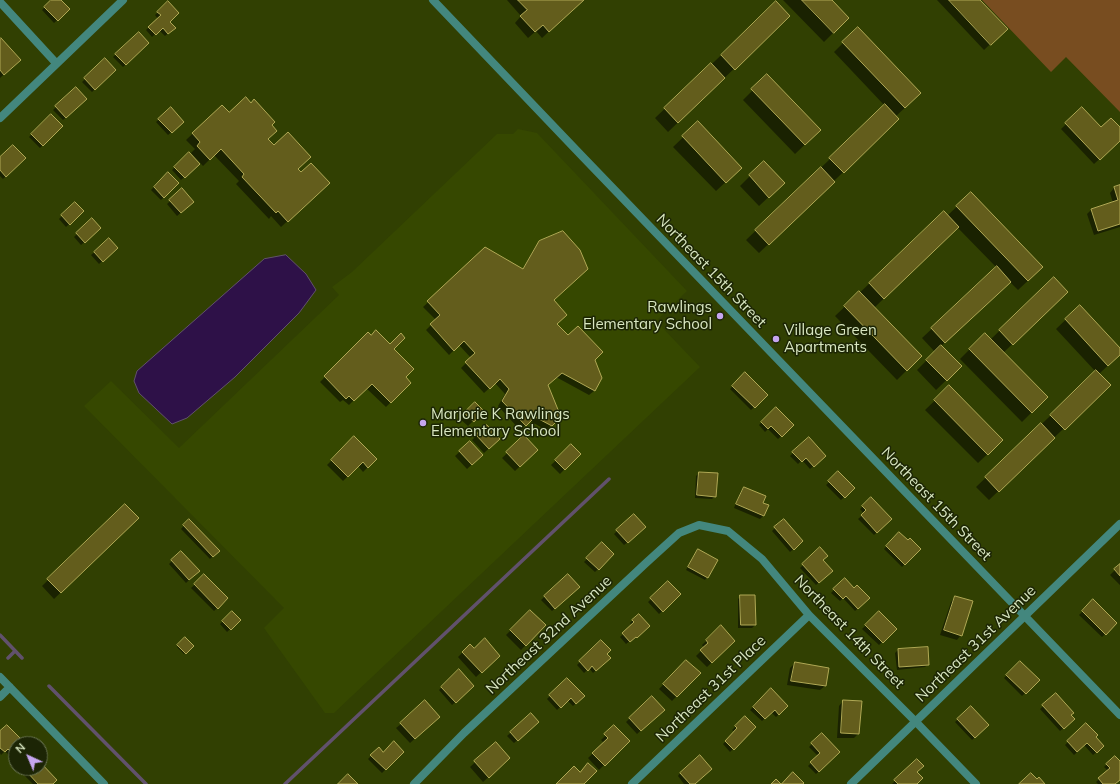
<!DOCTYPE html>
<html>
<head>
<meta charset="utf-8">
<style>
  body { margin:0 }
  #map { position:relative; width:1120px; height:784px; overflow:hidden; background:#314002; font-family:Mulish,sans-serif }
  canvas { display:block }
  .north { position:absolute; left:8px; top:736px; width:40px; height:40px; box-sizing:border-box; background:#1c2505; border:1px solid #687350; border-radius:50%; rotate:316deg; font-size:11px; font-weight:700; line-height:16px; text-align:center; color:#d9e7c1 }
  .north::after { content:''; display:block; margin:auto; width:14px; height:18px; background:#c6a6f0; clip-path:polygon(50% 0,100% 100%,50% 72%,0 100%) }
</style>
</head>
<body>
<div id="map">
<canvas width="1120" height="784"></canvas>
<div class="north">N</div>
</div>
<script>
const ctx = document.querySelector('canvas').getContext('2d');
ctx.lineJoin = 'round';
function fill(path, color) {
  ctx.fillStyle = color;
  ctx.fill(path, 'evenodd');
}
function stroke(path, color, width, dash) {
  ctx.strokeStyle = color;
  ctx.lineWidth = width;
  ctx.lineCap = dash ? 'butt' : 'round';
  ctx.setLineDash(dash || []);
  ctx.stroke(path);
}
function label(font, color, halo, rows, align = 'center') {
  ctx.font = font + ' Mulish,sans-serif';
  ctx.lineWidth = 3;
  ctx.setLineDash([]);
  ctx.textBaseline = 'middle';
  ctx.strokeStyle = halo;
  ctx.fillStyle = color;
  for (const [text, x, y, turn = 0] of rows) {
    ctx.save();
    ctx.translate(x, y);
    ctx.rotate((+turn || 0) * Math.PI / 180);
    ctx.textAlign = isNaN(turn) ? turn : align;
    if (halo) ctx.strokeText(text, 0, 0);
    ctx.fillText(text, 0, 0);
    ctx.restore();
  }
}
fill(new Path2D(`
  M518 129 537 133 687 291 656 321 700 367 334 713H325L264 628 284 608 84 406 111 381 179 448 339 295 332 287 352 272 497 134H513Z`), '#364800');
fill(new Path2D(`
  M982 0H1120V112L1066 57 1051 72Z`), '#784d20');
const water = new Path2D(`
  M286 255 306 274 316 290 299 313 235 377 187 418 172 424 139 393 134 381 137 371 264 259Z`);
fill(water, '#2e1148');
stroke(water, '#61516c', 1);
fill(new Path2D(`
  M52 0H60L69 9 54 23 42 10Z
  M507 0H582L542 38 536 31 528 38 515 23 521 16Z
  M783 0H830L848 18 824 42Z
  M937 0H979L1006 29 984 50Z
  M168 2 169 22 174 28 165 36 159 30 152 37 146 30 158 19 155 15Z
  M776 3 789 16 668 132 655 118Z
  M139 33 148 43 123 67 113 57Z
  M0 40 15 64 0 78Z
  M843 43 910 103 895 117 888 129 759 253 746 240 885 106 834 52Z
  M105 60 115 70 92 92 82 82Z
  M767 76 820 130 795 154 743 100Z
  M76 88 86 99 63 120 53 110Z
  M222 106 229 114 270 125 267 139 297 169 322 189 281 227 271 216 269 219 236 184 239 181 214 155 203 166 191 153 195 149 186 140Z
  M171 109 183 122 168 135 156 122Z
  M1082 109 1101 129H1120V140L1094 164 1061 129Z
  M51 115 62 126 40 148 29 137Z
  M698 123 731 177 716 191 673 147Z
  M189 154 199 164 181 180 172 170Z
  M24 158 3 179 0 176V159Z
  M764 162 774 192 759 206 740 186Z
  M168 174 178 183 161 200 151 190Z
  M1120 186V227L1094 235 1087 214 1092 209 1113 203 1110 193 1114 188Z
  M182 190 193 202 177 216 167 204Z
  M971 193 1032 277 1018 290 1010 282 941 346 961 366 936 390 917 370 935 352 922 338 997 268 957 227 874 308 921 356 897 380 835 316 944 213 947 216Z
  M75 203 83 211 66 227 59 219Z
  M92 220 100 228 81 245 74 237Z
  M109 240 116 248 99 264 91 255Z
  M540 242 556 324 594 360 601 378 594 391 589 395 556 377 547 385 560 417 546 430 530 421 520 430 498 406 505 394 495 383 484 393 461 368 471 358 459 345 449 355 426 330 436 320 423 307 485 249 522 270 535 247Z
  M1054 278 1057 301 1003 353 1047 397 1022 422 960 359 985 334 991 339Z
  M1080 306 1120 350V354L1099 374 1109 385 989 500 976 487 1096 372 1056 329Z
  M368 334 393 349 404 377 410 383 386 407 366 388 349 405 343 400 340 402 320 382Z
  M745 374 766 395 751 410 730 389Z
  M949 387 1002 440 978 463 925 410Z
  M475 404 483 411 468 426 460 419Z
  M776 408 793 425 778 439 768 429 765 432 759 425Z
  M477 435 499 439 484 453 472 440Z
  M524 437 537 450 515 471 502 458Z
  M354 438 376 459 363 472 358 466 343 481 327 465Z
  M809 438 825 456 810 469 802 460 798 464 790 456Z
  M470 442 482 455 467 469 455 456Z
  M571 446 579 454 560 474 551 465Z
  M699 473 715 496 712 499 695 498 696 476Z
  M838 473 853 488 841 500 826 485Z
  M744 488 762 503 767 505 763 516 760 519 734 508 741 491Z
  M871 499 890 519 874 535 858 519 864 514 860 509Z
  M125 505 137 518 54 599 42 586Z
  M634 515 645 527 624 545 614 534Z
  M189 520 218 551 210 559 181 529Z
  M775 528 799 544 790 552 772 531Z
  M899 533 919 549 902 567 884 549Z
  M602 544 613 554 595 572 584 562Z
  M820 549 822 560 831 571 816 585 800 568Z
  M698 550 707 577 705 580 686 570Z
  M181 552 198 571 186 583 169 564Z
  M1120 565V585L1110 575Z
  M568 575 578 587 552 611 541 600Z
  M204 576 227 598 214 611 191 588Z
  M845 579 854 589 868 598 855 611 843 598 840 601 831 593Z
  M668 583 680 594 659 614 648 602Z
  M741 596 755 625 752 628H738V599Z
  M955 597 961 635 957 640 940 635 951 602Z
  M1093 601 1116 623 1102 637 1079 615Z
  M530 611 545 625 521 650 506 635Z
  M232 612 240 620 227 632 220 624Z
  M879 612 896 629 879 645 862 629Z
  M638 615 648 626 633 640 632 639 626 644 620 637 632 626 630 623Z
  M721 627 734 641 707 667 696 656 704 648 702 645Z
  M185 639 192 646 184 654 177 647Z
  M601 641 606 654 609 658 593 673 589 668 584 673 577 665Z
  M470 645 474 650 494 660 476 677 458 657Z
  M898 650 928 664 925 667 897 670 895 653Z
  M686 661 699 673 672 701 659 689Z
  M1020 662 1039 680 1022 696 1004 678Z
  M795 663 825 686 820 690 787 685 790 668Z
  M459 671 473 686 452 705 439 690Z
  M567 679 583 696 573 706 567 700 557 710 547 699Z
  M771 690 787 706 776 717 771 712 762 721 750 710Z
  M1056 695 1073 719 1060 731 1040 709Z
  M652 697 663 710 637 734 626 722Z
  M843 701 858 734 854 738H837L839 706Z
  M971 708 987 725 972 740 955 722Z
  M531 715 537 722 514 743 507 736Z
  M745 718 755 727 730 752 723 744 735 732 732 730Z
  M434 721 410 743 396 728 401 724Z
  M1086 724 1095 737 1103 746 1093 755 1084 745 1074 755 1065 745Z
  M614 727 628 741 599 770 588 758 604 743 601 740Z
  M0 733 25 744H16V755L12 759 5 751 1 755 0 753Z
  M822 734 839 752 816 774 808 766 818 756 809 747Z
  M496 743 504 763 483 782 470 767Z
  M379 748 383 753 403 752 382 773 368 759Z
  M1115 757 1120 763V779L1114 784H1098L1096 782 1108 771 1104 767Z
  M917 760 916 784H892L895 781Z
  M40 764 52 784H33L24 775 31 768H40Z
  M680 773 694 784H684L678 776Z`), '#0007');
stroke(new Path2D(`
  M0 635 22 658
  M8 658 15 651
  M49 686 146 784
  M285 784 609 479`), '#61516c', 3.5);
const building = new Path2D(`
  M51 0H61L70 9 58 21 44 7Z
  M518 0H584L549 32 543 25 535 32 520 16 527 10Z
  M802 0H832L849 18 834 33Z
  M949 0H980L1008 29 991 45Z
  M168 1 179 13 170 22 176 28 168 34 163 28 156 35 148 27 161 15 157 12Z
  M776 1 790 16 735 70 721 55Z
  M858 27 921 93 905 108 842 42Z
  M139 32 149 43 126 65 115 54Z
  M1 38 21 60 4 75 0 70V39Z
  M105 58 116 70 95 90 84 78Z
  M711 63 725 78 678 123 664 108Z
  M767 74 821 130 805 145 751 89Z
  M76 87 87 99 66 118 55 106Z
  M246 97 251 103 254 99 275 122 272 125 277 131 268 139 274 145 288 132 311 157 298 169 301 172 311 163 330 183 288 222 278 211 276 213 242 177 244 174 221 149 210 160 197 146 200 142 192 133 222 105 229 112Z
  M885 104 899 119 844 173 829 158Z
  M171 107 184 122 172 133 158 119Z
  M1082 107 1101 127 1111 118 1120 127V141L1100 160 1065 123Z
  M51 114 63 126 43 146 31 134Z
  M698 121 742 168 726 183 682 136Z
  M13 145 26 158 6 177 0 170V157Z
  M189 152 200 164 185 178 174 167Z
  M764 161 785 183 769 198 749 175Z
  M821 167 835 182 769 245 755 230Z
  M168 172 179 183 164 198 154 187Z
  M1120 185V224L1098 231 1091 209 1118 200 1114 187Z
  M182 188 194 202 181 213 169 200Z
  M971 192 1043 267 1028 281 956 206Z
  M75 202 84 211 70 225 61 215Z
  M944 211 959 227 884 299 869 283Z
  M92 218 101 228 85 243 76 233Z
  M563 231 580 250 588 269 554 300 567 315 557 324 568 335 578 326 603 352 595 360 602 378 595 391 562 373 548 385 561 417 552 426 535 417 526 426 502 401 509 389 500 379 490 389 465 362 475 353 464 341 454 351 430 324 440 315 427 301 485 247 523 269 539 241Z
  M109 238 118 248 103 262 94 252Z
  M997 266 1011 282 945 343 931 328Z
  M1054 277 1068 292 1013 345 999 330Z
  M859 291 922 356 907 371 844 306Z
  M1080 305 1120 348V355L1108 366 1065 319Z
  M376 330 390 344 401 333 405 338 394 349 414 369 406 377 411 383 391 403 372 384 354 401 349 396 346 399 324 376 368 332 371 335Z
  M985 333 1048 397 1032 413 969 349Z
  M941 345 962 366 947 381 926 360Z
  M1096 370 1111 385 1065 430 1050 415Z
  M745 372 768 395 755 408 732 386Z
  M949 385 1003 440 988 455 934 400Z
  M475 402 484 411 474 422 464 413Z
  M776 407 794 425 782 437 771 426 768 429 761 422Z
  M1041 423 1055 438 999 492 985 477Z
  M487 425 500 439 489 449 476 435Z
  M524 435 538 450 520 467 506 452Z
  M354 436 377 459 368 468 363 462 348 477 331 460Z
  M809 437 826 456 814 467 806 458 802 462 792 452Z
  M470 441 483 455 472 465 459 451Z
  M571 444 581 454 565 470 555 460Z
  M838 471 855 488 845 498 828 481Z
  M699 472 718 473 716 497 697 495Z
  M744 487 766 496 763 503 769 505 764 516 736 504Z
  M871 497 892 519 877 533 861 515 866 510 862 506Z
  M125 504 139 518 61 593 47 579Z
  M634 514 646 527 628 543 616 530Z
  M189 519 220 551 213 557 183 525Z
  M784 519 803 541 794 550 774 527Z
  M899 532 908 540 910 538 921 549 905 565 886 546Z
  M602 542 614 554 599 570 586 558Z
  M820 547 828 556 823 560 833 571 819 583 802 564Z
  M698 549 718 560 708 578 688 567Z
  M181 551 200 571 189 580 171 560Z
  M1120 564V576L1114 569Z
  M204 574 228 598 218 609 194 584Z
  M568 574 580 587 555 609 544 596Z
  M845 578 854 588 857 585 870 598 858 609 846 596 843 599 833 589Z
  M668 581 681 594 663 612 650 598Z
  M740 595H755L756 625H741Z
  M955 596 973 601 962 636 944 630Z
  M1093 599 1117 623 1106 635 1082 611Z
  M530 610 546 625 526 646 510 630Z
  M232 611 241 620 231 630 222 621Z
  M879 611 897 629 883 643 865 625Z
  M639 614 650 626 637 638 636 637 630 642 622 633 634 622 632 620Z
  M721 625 735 641 712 663 700 650 708 643 706 640Z
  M185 637 194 646 186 654 177 645Z
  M485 638 500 656 482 673 462 652 470 644 474 648Z
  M601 640 611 650 607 654 611 658 596 671 592 666 588 671 579 661Z
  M928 647 929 665 899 667 898 649Z
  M686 660 701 673 677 697 663 684Z
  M1020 661 1040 680 1026 694 1006 675Z
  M795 662 829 668 826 686 791 681Z
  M459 669 474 686 456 703 441 687Z
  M567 678 585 696 576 704 571 698 561 708 549 695Z
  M771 688 788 706 779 715 775 710 765 719 753 707Z
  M1056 693 1074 713 1071 715 1075 719 1064 729 1042 705Z
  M652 696 665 710 641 731 629 718Z
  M425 700 440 717 415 739 400 723Z
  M843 700 862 701 859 734 841 733Z
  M971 706 989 725 975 738 957 719Z
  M531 713 539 722 518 741 510 732Z
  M745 716 756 727 734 750 725 741 737 728 735 726Z
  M1086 723 1098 735 1096 737 1104 746 1097 753 1087 743 1077 752 1067 741Z
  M7 725 26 744H16V757L8 749 5 752 0 748V731Z
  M614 725 630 741 605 766 592 753 608 738 604 734Z
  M822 733 840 752 819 772 810 762 820 753 811 743Z
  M394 741 404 752 386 770 370 755 379 747 383 752Z
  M496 742 510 758 489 778 474 761Z
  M700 755 712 769 695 784H690L680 773Z
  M1115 756 1120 761V780L1115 784H1103L1098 778 1110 768 1106 764Z
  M917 759 924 766 917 772 923 778 917 784H898L894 780Z
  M40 762 57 780 53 784H38L26 771 30 768H40Z
  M588 763 597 771 584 784H556L574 766 580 772Z
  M793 772 804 783 803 784H771L776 779 781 784Z
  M1031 773 1037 779 1039 777 1045 784H1019Z
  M348 774 358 784H338Z`);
fill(building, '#635d1c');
stroke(building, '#b0a855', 1);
stroke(new Path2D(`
  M0 2 56 63
  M0 118 123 0
  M0 677 104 784
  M0 697 10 687
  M414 784 464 733 646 563 679 533 699 525 728 531 762 559 809 615 916 722 976 784
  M632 784 809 615`), '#43877e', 8);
stroke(new Path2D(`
  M433 0 581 155 1120 715
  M851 784 1120 524`), '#43877e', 8);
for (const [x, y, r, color] of [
  [720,316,4,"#c6a6f0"],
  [776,339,4,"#c6a6f0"],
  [423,423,4,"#c6a6f0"]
]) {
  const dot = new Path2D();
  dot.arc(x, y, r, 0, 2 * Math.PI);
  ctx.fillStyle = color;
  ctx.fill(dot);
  stroke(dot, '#1c2505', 1.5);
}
label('15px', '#d9e7c1', '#1c2505', [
  ["Northeast 15th Street",711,271,46],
  ["Northeast 15th Street",936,504,46],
  ["Northeast 14th Street",849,632,46],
  ["Northeast 32nd Avenue",549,635,-43],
  ["Northeast 31st Avenue",976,644,-44],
  ["Northeast 31st Place",711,689,-44]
]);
label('15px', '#d9e7c1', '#1c2505', [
  ["Rawlings",712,307,"right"],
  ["Elementary School",712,324,"right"],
  ["Village Green",784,330],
  ["Apartments",784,347],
  ["Marjorie K Rawlings",431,414],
  ["Elementary School",431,431]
], 'left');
</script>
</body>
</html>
